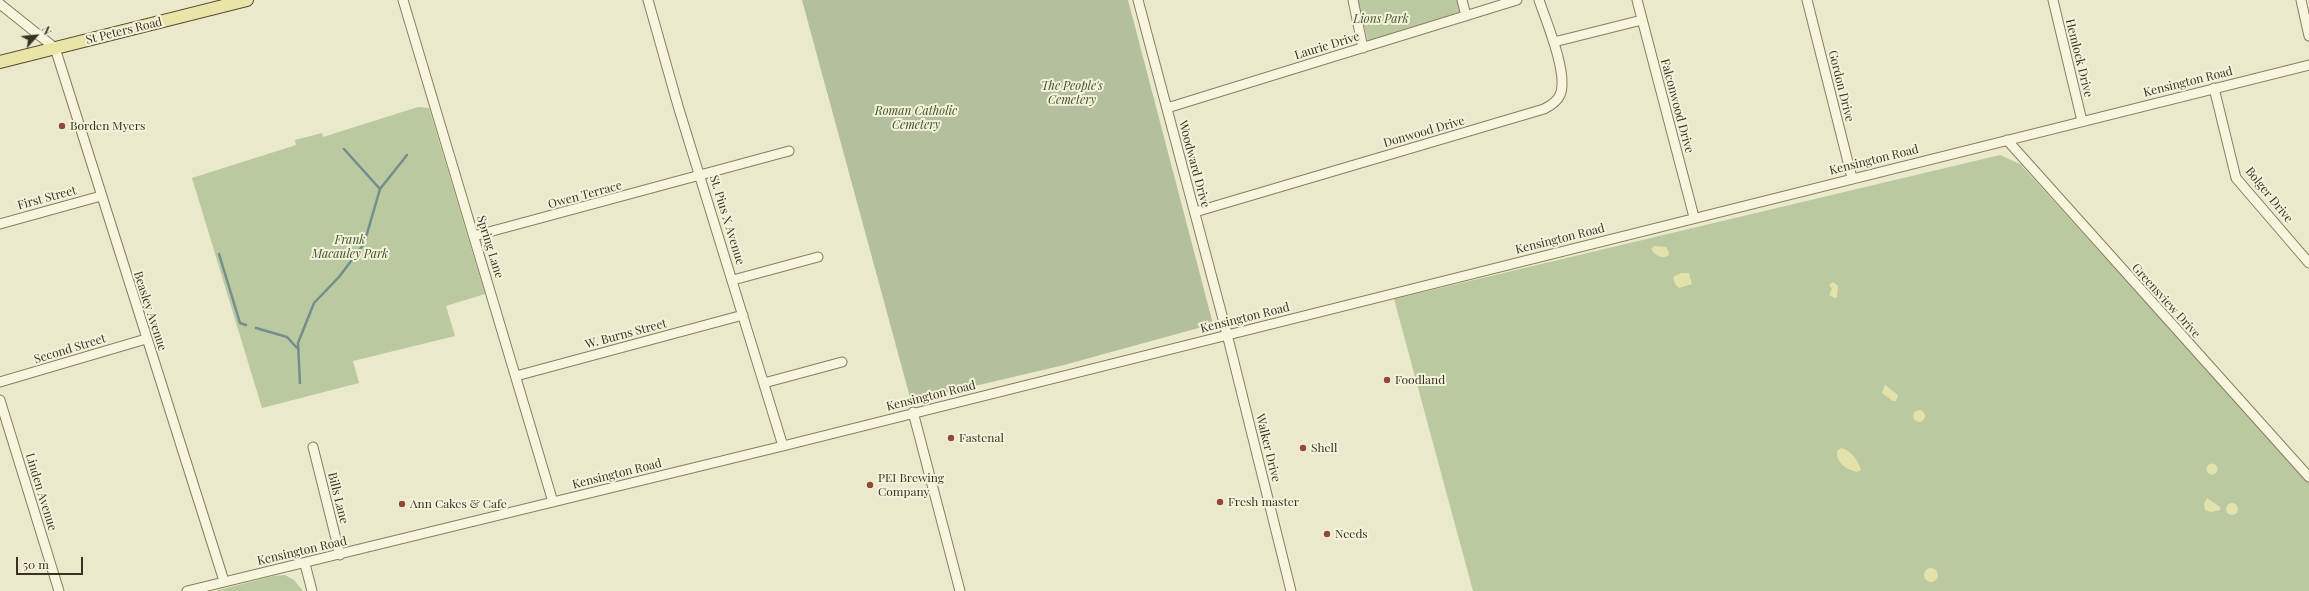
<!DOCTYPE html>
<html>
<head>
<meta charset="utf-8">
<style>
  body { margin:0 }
  #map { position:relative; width:2309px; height:591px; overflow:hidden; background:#ebe9cb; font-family:"Playfair Display",serif }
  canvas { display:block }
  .north { position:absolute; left:16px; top:16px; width:40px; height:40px; -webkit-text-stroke:3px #f3f2da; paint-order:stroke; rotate:63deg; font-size:11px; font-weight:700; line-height:16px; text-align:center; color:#393222 }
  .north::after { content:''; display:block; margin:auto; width:14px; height:18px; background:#393222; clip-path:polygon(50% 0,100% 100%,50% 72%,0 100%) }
  .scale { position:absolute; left:16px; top:557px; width:67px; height:18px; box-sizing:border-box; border:2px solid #393222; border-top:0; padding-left:5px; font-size:12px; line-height:14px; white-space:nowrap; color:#393222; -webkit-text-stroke:3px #f3f2da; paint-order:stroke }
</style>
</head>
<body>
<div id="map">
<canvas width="2309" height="591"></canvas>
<div class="north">N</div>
<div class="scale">50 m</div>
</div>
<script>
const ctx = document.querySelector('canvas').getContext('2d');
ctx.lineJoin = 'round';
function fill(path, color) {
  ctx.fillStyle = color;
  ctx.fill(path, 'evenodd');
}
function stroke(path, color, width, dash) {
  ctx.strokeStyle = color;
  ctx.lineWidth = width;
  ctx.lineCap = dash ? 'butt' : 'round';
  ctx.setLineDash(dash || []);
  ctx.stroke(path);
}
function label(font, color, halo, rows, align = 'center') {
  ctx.font = font + ' "Playfair Display",serif';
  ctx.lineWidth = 4;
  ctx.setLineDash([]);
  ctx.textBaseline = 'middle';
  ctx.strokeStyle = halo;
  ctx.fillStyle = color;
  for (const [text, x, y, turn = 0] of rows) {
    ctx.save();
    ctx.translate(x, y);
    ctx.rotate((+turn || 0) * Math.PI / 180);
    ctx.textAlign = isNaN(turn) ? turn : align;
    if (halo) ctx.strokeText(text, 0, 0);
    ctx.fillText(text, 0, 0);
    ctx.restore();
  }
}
fill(new Path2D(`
  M1358 0H1457L1460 14 1368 42Z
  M418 107 429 108 485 294 446 306 455 336 353 361 359 383 262 408 192 178 296 145 295 140 322 133 323 137Z
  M2000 155 2020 164 2309 482V591H1473L1394 299Z
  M285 575 294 580 303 591H215L273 576Z`), '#bac99f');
fill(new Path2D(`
  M1654 246 1666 247 1669 252 1668 256C1661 259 1655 255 1651 249Z
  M1681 273H1689L1692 284 1679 288 1675 284 1673 277Z
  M1833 282 1838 286 1837 297 1835 298 1829 295 1832 289 1829 285Z
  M1885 385 1898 395 1896 401H1893L1882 393Z
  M1913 416a6 6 0 1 1 12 0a6 6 0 1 1-12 0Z
  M1841 448C1851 450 1858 460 1861 470L1857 472C1847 470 1836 463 1837 451Z
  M2206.5 469a5.5 5.5 0 1 1 11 0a5.5 5.5 0 1 1-11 0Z
  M2207 498 2220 507V510L2211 512 2205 510 2204 504Z
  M2226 509a6 6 0 1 1 12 0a6 6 0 1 1-12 0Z
  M1924 575a7 7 0 1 1 14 0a7 7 0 1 1-14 0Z`), '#e4e2ab');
fill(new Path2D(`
  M802 0H1128L1213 324 1064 365 911 401Z`), '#b3bf9d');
stroke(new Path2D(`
  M380 189 407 155
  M219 254 240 323 246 325
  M256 328 287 337 297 348
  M300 383 298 343 314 303 339 277 364 244 380 189 344 149`), '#728e8e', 2.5);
const minor = new Path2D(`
  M403 0 553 502
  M648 0 678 106 783 446
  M1138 0 1227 334 1291 591
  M1353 0 1363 48
  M1462 0 1466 16
  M1637 0 1694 217
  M1807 0 1852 178
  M2053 0 2082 121
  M2301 0 2309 36
  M0 4 55 48 224 581
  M1554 42 1642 20
  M2214 88 2236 178 2309 263
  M1167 108 1517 0
  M2007 140 2309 477
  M1195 212 1544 109C1550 106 1557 102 1560 95 1569 75 1546 21 1539 0
  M0 224 101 196
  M474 236 789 151
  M733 280 818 257
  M516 376 743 315
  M0 382 146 339
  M764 383 842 362
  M0 400 59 591
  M913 412 960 591
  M313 447 340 555
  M305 564 312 591
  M187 591 783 446 2309 65`);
const major = new Path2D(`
  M0 62 247 0`);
stroke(minor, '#877e60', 11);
stroke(major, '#554b34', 14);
stroke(minor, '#f7f5dd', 9);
stroke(major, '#eae5a7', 12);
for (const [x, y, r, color] of [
  [62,126,4,"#914a35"],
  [1387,380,4,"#914a35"],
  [951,438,4,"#914a35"],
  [1303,448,4,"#914a35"],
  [870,485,4,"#914a35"],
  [1220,502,4,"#914a35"],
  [402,504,4,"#914a35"],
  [1327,534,4,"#914a35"]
]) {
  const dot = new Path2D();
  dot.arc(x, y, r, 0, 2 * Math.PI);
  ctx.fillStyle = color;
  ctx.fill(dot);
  stroke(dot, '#f3f2da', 1.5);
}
label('italic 12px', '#40532b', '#f3f2da', [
  ["Lions Park",1381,19],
  ["The People's",1072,86],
  ["Cemetery",1072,100],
  ["Roman Catholic",916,111],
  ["Cemetery",916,125],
  ["Frank",350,240],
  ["Macauley Park",350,254]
]);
label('12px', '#393222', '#f3f2da', [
  ["St Peters Road",124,31,-14],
  ["Laurie Drive",1327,46,-17],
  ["Hemlock Drive",2079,58,76],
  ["Kensington Road",2188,82,-14],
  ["Gordon Drive",1841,86,76],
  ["Falconwood Drive",1677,106,75],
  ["Donwood Drive",1424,132,-16],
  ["Kensington Road",1874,160,-14],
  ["Woodward Drive",1194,164,75],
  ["Owen Terrace",585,195,-15],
  ["Bolger Drive",2269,195,51],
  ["First Street",47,198,-15],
  ["St. Pius X Avenue",727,220,73],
  ["Kensington Road",1560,239,-14],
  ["Spring Lane",490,247,73],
  ["Greensview Drive",2166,301,48],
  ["Beasley Avenue",150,311,72],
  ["Kensington Road",1245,318,-14],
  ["W. Burns Street",626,334,-15],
  ["Second Street",70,349,-17],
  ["Kensington Road",931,396,-14],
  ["Walker Drive",1268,448,76],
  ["Kensington Road",617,474,-14],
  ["Linden Avenue",41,492,73],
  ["Bills Lane",338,498,76],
  ["Kensington Road",302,551,-13]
]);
label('12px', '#393222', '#f3f2da', [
  ["Borden Myers",70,126],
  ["Foodland",1395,380],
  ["Fastenal",959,438],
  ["Shell",1311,448],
  ["PEI Brewing",878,478],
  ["Company",878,492],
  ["Fresh master",1228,502],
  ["Ann Cakes & Cafe",410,504],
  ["Needs",1335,534]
], 'left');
</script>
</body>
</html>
